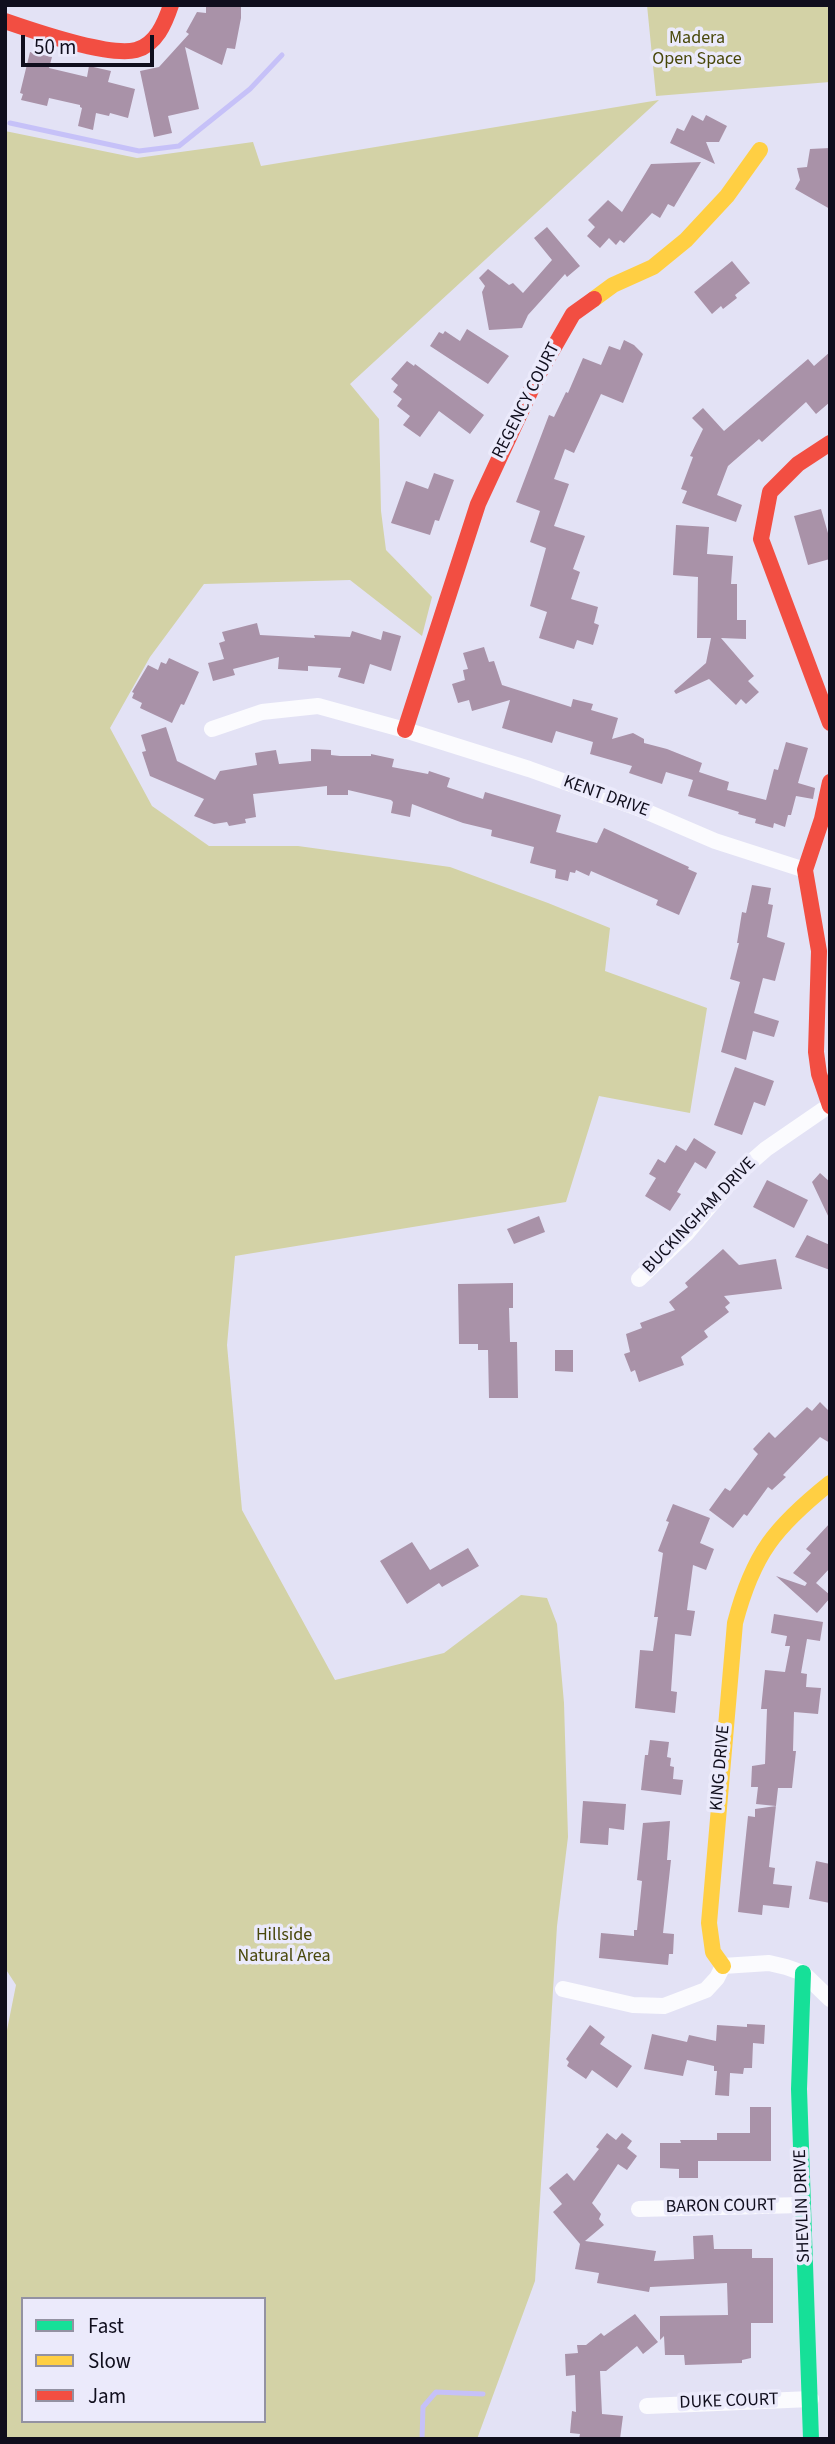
<!DOCTYPE html>
<html>
<head>
<meta charset="utf-8">
<style>
  body { margin:0 }
  #map { position:relative; width:835px; height:2444px; overflow:hidden; background:#e3e2f5; font-family:"Source Sans 3",sans-serif }
  canvas { display:block }
  .frame { position:absolute; inset:0; border:7px solid #100e1d; pointer-events:none }
  .legend { position:absolute; left:21px; top:2297px; width:245px; height:126px; box-sizing:border-box; background:#ebeafb; border:2px solid #9392a2; margin:0; padding:9px 12px; list-style:none; font-size:21px; color:#100e1d }
  .legend li { display:flex; align-items:center; gap:14px; height:35px }
  .legend b { width:35px; border:2px solid #9392a2 }
  .scale { position:absolute; left:21px; top:35px; width:133px; height:32px; box-sizing:border-box; border:4px solid #100e1d; border-top:0; padding-left:9px; font-size:21px; line-height:24px; white-space:nowrap; color:#100e1d; -webkit-text-stroke:5px #ebeafb; paint-order:stroke }
</style>
</head>
<body>
<div id="map">
<canvas width="835" height="2444"></canvas>
<div class="frame"></div>
<ul class="legend">
<li><b style="height:9px;background:#16e098"></b>Fast</li>
<li><b style="height:9px;background:#ffcf43"></b>Slow</li>
<li><b style="height:9px;background:#f24e42"></b>Jam</li>
</ul>
<div class="scale">50 m</div>
</div>
<script>
const ctx = document.querySelector('canvas').getContext('2d');
ctx.lineJoin = 'round';
function fill(path, color) {
  ctx.fillStyle = color;
  ctx.fill(path, 'evenodd');
}
function stroke(path, color, width, dash) {
  ctx.strokeStyle = color;
  ctx.lineWidth = width;
  ctx.lineCap = dash ? 'butt' : 'round';
  ctx.setLineDash(dash || []);
  ctx.stroke(path);
}
function label(font, color, halo, rows, align = 'center') {
  ctx.font = font + ' "Source Sans 3",sans-serif';
  ctx.lineWidth = 7;
  ctx.setLineDash([]);
  ctx.textBaseline = 'middle';
  ctx.strokeStyle = halo;
  ctx.fillStyle = color;
  for (const [text, x, y, turn = 0] of rows) {
    ctx.save();
    ctx.translate(x, y);
    ctx.rotate((+turn || 0) * Math.PI / 180);
    ctx.textAlign = isNaN(turn) ? turn : align;
    if (halo) ctx.strokeText(text, 0, 0);
    ctx.fillText(text, 0, 0);
    ctx.restore();
  }
}
fill(new Path2D(`
  M647 5H830V82L656 96Z
  M659 100 350 384 379 419 381 511 386 550 432 597 422 636 350 580 204 584 150 657 110 728 152 806 209 846H298L450 867 548 903 610 928 605 971 707 1008 690 1113 599 1096 566 1202 235 1256 227 1345 242 1510 335 1680 444 1653 521 1595 547 1598 557 1624 564 1703 568 1837 557 1926 535 2281 477 2439H5V2040L16 1985 5 1968V131L137 158 253 142 261 166ZM23 2299H264V2421H23Z`), '#d3d2a6');
stroke(new Path2D(`
  M10 123 139 151 179 146 250 89 282 55
  M422 2439 423 2407 436 2392 483 2394`), '#c6c1f8', 5);
fill(new Path2D(`
  M206 5H241V18L235 49 227 48 222 65 185 47 199 109 168 116 172 133 154 137 140 71 159 67 189 34 186 32 197 12 206 13Z
  M30 52 52 57 49 68 87 77 89 66 111 71 108 82 135 89 128 118 110 113 109 116 96 113 93 130 78 126 82 108 80 107V105L49 98 47 106 21 100 23 94 20 93Z
  M692 115 703 121 706 115 727 126 719 142H706L715 164 670 143 677 128 684 131Z
  M830 148V209L795 189 800 180 797 168 807 167 810 149Z
  M701 162 674 207 668 204 660 218 652 213 624 243 620 240 616 245 609 238 600 248 587 236 595 227 588 220 608 200 622 212 651 164Z
  M547 227 580 266 567 277 565 274 528 315 522 328 489 330 482 292 485 286 479 278 488 269 509 285 513 283 523 293 552 260 534 238Z
  M732 261 750 283 735 295 737 298 723 309 721 306 712 314 694 292Z
  M467 329 509 356 488 384 430 346 439 332 443 334 445 331 460 341Z
  M624 340 634 345 643 354 623 403 601 394 574 453 565 449 554 479 569 484 554 526 585 536 573 569 580 572 571 599 598 607 594 623 599 625 593 645 577 640 574 649 539 638 547 612 530 606 546 548 530 542 540 511 516 502 549 415 554 417 566 392 568 393 583 358 601 365 609 346 620 350Z
  M830 352V402L816 414 806 402 762 442 759 439 728 466 717 495 742 505 736 522 682 503 687 491 681 489 693 457 690 456 703 429 692 418 703 408 724 431 808 359 814 366Z
  M407 361 414 366 415 364 484 415 470 434 439 411 420 437 403 425 410 416 397 406 402 399 393 392 398 385 391 379Z
  M434 473 454 480 439 521 435 520 430 535 391 523 406 481 428 489Z
  M821 509 830 540V559L808 565 794 516Z
  M676 525 709 527 707 554 733 556 731 584H737V620H746V639L721 638 754 676 748 681 759 692 746 704 741 699 736 705 709 679 676 694 674 691 706 663 711 638H697L698 577 673 575Z
  M257 623 260 635 315 638 314 635 350 637 352 631 381 640 383 631 401 636 391 671 370 664 364 684 338 677 341 668 308 666V671L278 669 279 657 233 669 235 675 213 681 208 663 224 659 219 643 225 641 222 632Z
  M484 647 489 662 494 661 502 685 571 707 573 699 593 704 591 710 618 718 612 739 633 733 644 739V743L667 749 702 763 699 772 729 782 727 790 766 800 774 769 778 770 786 742 808 748 798 783 815 788 813 799 796 796 791 815H788L785 827 774 823 773 828 755 823 756 819 738 814 739 812 688 796 693 780 666 772 662 784 629 773 632 766 590 754 593 742 556 731 552 743 502 728 510 700 472 711 469 700 458 703 452 684 465 680 463 670 468 669 463 653Z
  M169 658 199 672 184 705 181 704 172 723 140 708 142 703 132 698 134 693 132 692 148 665 158 670 161 662 166 664Z
  M166 727 177 761 215 780 220 771 257 765 255 753 276 750 279 764 311 761V749L331 750V755L340 756H371V754L394 759 392 767 428 774 429 771 450 778 447 787 483 799 485 792 561 815 556 832 597 843 604 828 689 867 688 869 697 873 679 915 656 905 658 900 591 871 589 876 576 870 575 873 570 872 568 881 555 878 556 870 530 863 534 847 491 836 492 830 463 823 412 804 410 817 391 813 393 802 391 800 348 790V795H327V786L253 794 256 817 245 819 246 823 229 826 227 822 214 824 194 816 204 799 150 776 142 752 146 751 141 735Z
  M752 885 771 888 768 904 773 905 767 937 785 943 775 981 763 978 754 1013 779 1021 774 1037 753 1031 746 1060 721 1052 740 982 730 979 739 943H737L742 912 746 913Z
  M735 1067 774 1081 765 1106 754 1102 742 1135 714 1125Z
  M694 1138 716 1152 706 1169 695 1162 677 1192 681 1194 670 1211 645 1196 656 1178 649 1174 658 1159 665 1163 676 1145 686 1151Z
  M820 1173 830 1182V1220L812 1182Z
  M767 1180 808 1200 794 1228 753 1207Z
  M539 1216 545 1232 514 1244 507 1229Z
  M807 1235 830 1245V1270L795 1257Z
  M723 1249 739 1265 776 1259 782 1289 724 1296 730 1303 725 1307 729 1312 704 1331 708 1337 681 1357 684 1365 639 1382 635 1370 631 1372 624 1354 630 1352 626 1334 642 1328 640 1323 675 1310 669 1302 688 1287 685 1283Z
  M513 1283V1308H509L510 1342H517L518 1398H489L488 1350H478V1344H459L458 1284Z
  M555 1350H573V1372L555 1371Z
  M820 1402 830 1412V1443L820 1437 783 1475 786 1477 772 1490 768 1487 747 1516 744 1514 733 1528 709 1510 725 1488 730 1491 758 1454 753 1449 769 1432 775 1438 807 1407 812 1411Z
  M673 1504 710 1518 700 1543 714 1549 706 1570 693 1565 687 1610 695 1611 691 1636 675 1634 671 1691 677 1692 675 1713 635 1708 640 1650 653 1651 658 1617H654L663 1553 658 1551 669 1522 666 1521Z
  M830 1523V1568L816 1583 830 1595V1598L817 1613 776 1576 805 1586 807 1583 793 1573 811 1553 806 1549Z
  M412 1542 430 1570 468 1548 479 1566 442 1587 439 1583 407 1604 380 1561Z
  M774 1614 823 1622 820 1641 807 1639 801 1673 807 1674 806 1687 821 1688 818 1714 794 1712 793 1751H796L792 1788H778L769 1867 775 1868 773 1884 792 1886 789 1908 763 1905 762 1915 738 1912 748 1816 755 1817V1809L776 1806 756 1804 758 1787H751L752 1766 765 1764 767 1709H761L765 1670 785 1672 790 1646H785L787 1636 771 1633Z
  M650 1740 669 1742 667 1757 671 1758 670 1766 674 1767 673 1779 683 1780 681 1795 641 1790 645 1755H648Z
  M583 1801 626 1804 624 1830 609 1828 608 1845 580 1843Z
  M670 1821 667 1860H671L663 1933 674 1934 673 1954H669L668 1965 599 1958 601 1933 634 1936V1930H637L642 1881 637 1880 643 1823Z
  M816 1861 830 1864V1903L809 1899Z
  M747 2024 765 2025 764 2044 753 2043 752 2068H744L743 2074 730 2073 729 2096 715 2095 717 2071H714V2066L687 2060 683 2076 644 2069 652 2034 687 2042 689 2035 716 2041 717 2025 747 2027Z
  M590 2025 605 2037 600 2044 632 2066 617 2088 592 2070 586 2079 567 2066 569 2062 566 2059Z
  M750 2107H771V2161H698V2178H679V2169L660 2168V2143H681L680 2140H717V2133H750Z
  M607 2133 616 2140 622 2133 632 2141 627 2148 637 2156 627 2170 618 2164 592 2203 601 2214 599 2219 604 2225 585 2241 656 2251 654 2261 694 2259 693 2236 713 2235 714 2249H752V2258H773V2323H751V2358L742 2360V2363L685 2365 684 2355H665L664 2336 660 2340V2316L728 2315 727 2283 650 2287 649 2292 597 2283 599 2273 575 2269 580 2244 553 2212 562 2204 549 2188 567 2173 574 2181 599 2149 596 2147Z
  M635 2314 658 2342 643 2354 637 2346 606 2371H600L602 2414 623 2416 620 2439H579L580 2434 570 2433 572 2411 576 2412 575 2375 566 2376 565 2354 578 2353 577 2345H586L601 2333 604 2336Z`), '#a992a8');
stroke(new Path2D(`
  M212 729 262 712 318 706 405 730 529 769 638 808 715 841 805 870
  M639 1279 686 1234 735 1176 766 1149 830 1105
  M563 1989 633 2005 664 2006 706 1990 717 1978 723 1966 769 1963 786 1967 803 1973 830 1999
  M639 2209 802 2205
  M647 2406 811 2399`), '#fbfbfe', 16);
stroke(new Path2D(`
  M803 1973 799 2089 811 2439`), '#16e098', 16);
stroke(new Path2D(`
  M594 299 613 285 653 267 686 240 727 196 760 150
  M723 1966 713 1952 709 1923 735 1623C753 1554 775 1527 830 1483`), '#ffcf43', 16);
stroke(new Path2D(`
  M5 21C34 31 108 57 136 50 156 45 165 23 171 5
  M830 443 798 464 770 492 761 539 830 723
  M405 730 478 504 538 375 573 314 594 299
  M830 782 822 819 805 870 819 951 816 1052 819 1074 830 1106`), '#f24e42', 16);
label('18px', '#48470a', '#ebeafb', [
  ["Madera",697,39],
  ["Open Space",697,60],
  ["Hillside",284,1936],
  ["Natural Area",284,1957]
]);
label('18px', '#100e1d', '#ebeafb', [
  ["REGENCY COURT",527,401,-63],
  ["KENT DRIVE",606,797,20],
  ["BUCKINGHAM DRIVE",700,1216,-46],
  ["KING DRIVE",721,1768,-85],
  ["SHEVLIN DRIVE",803,2206,-92],
  ["BARON COURT",721,2207,-1],
  ["DUKE COURT",729,2402,-2]
]);
</script>
</body>
</html>
